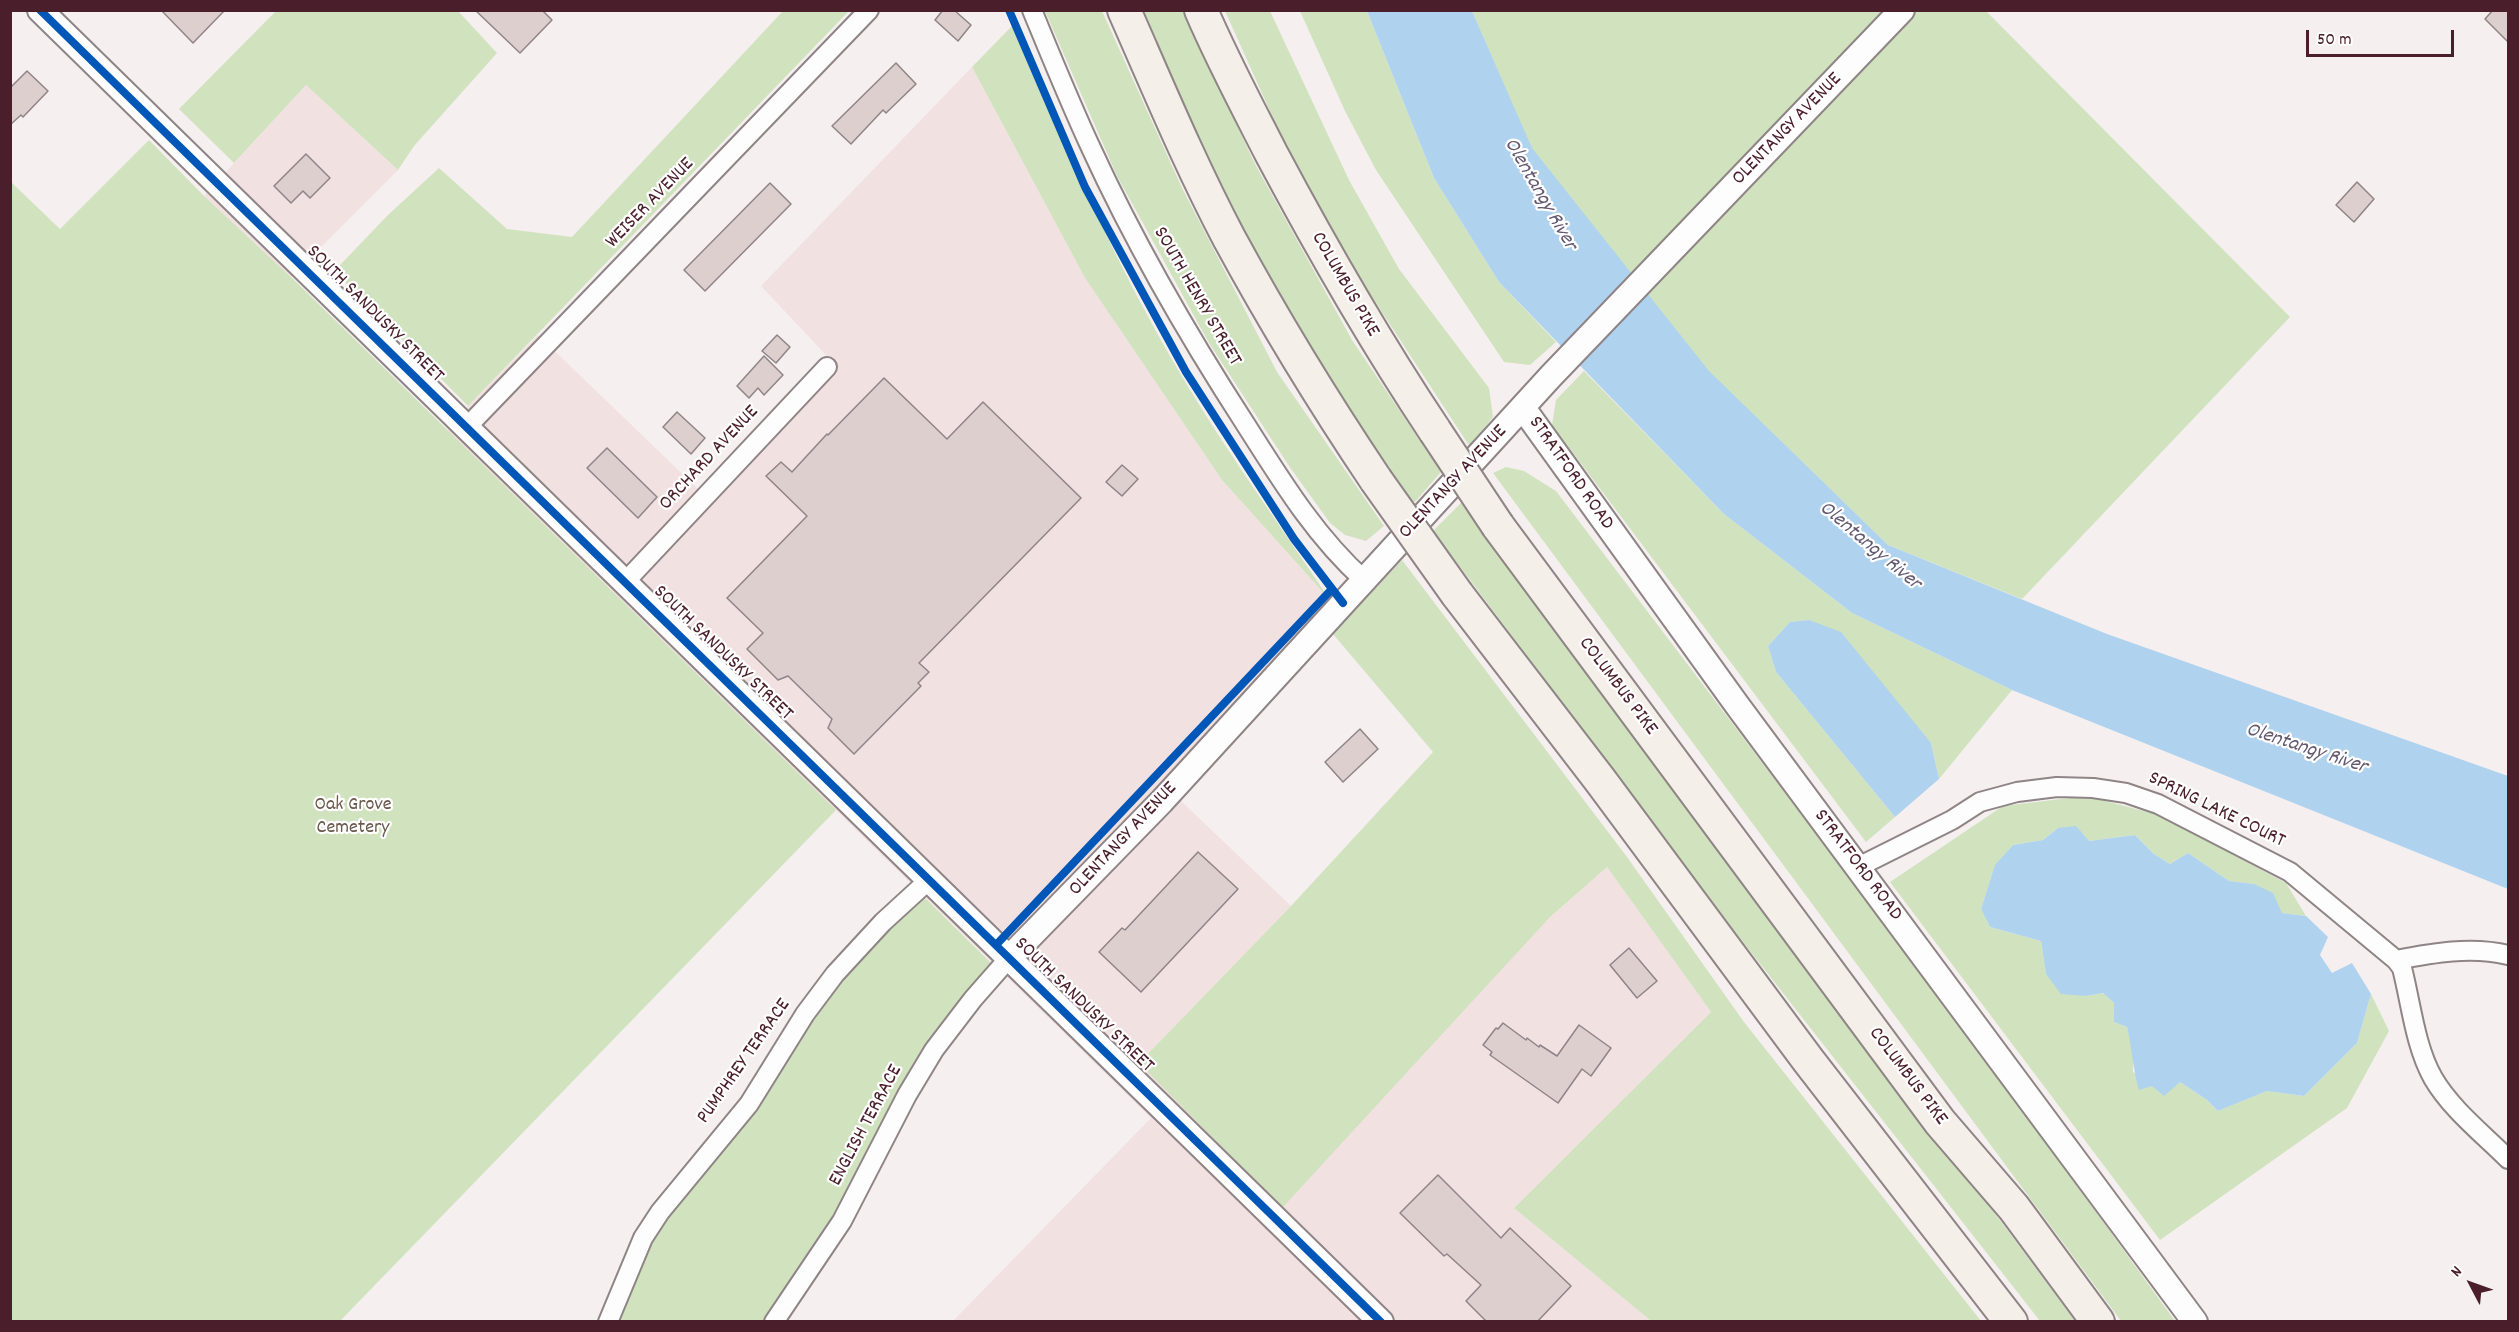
<!DOCTYPE html>
<html>
<head>
<meta charset="utf-8">
<style>
  body { margin:0 }
  #map { position:relative; width:2519px; height:1332px; overflow:hidden; background:#f5efef; font-family:Dekko,sans-serif }
  canvas { display:block }
  .frame { position:absolute; inset:0; border:12px solid #4a1f2b; pointer-events:none }
  .north { position:absolute; left:2441px; top:1254px; width:60px; height:60px; -webkit-text-stroke:4px #fff; paint-order:stroke; rotate:311deg; font-size:16px; font-weight:700; line-height:24px; text-align:center; color:#4a1f2b }
  .north::after { content:''; display:block; margin:auto; width:21px; height:27px; background:#4a1f2b; clip-path:polygon(50% 0,100% 100%,50% 72%,0 100%) }
  .scale { position:absolute; left:2306px; top:30px; width:148px; height:27px; box-sizing:border-box; border:3px solid #4a1f2b; border-top:0; padding-left:8px; font-size:18px; line-height:21px; white-space:nowrap; color:#4a1f2b; -webkit-text-stroke:4px #fff; paint-order:stroke }
</style>
</head>
<body>
<div id="map">
<canvas width="2519" height="1332"></canvas>
<div class="frame"></div>
<div class="north">N</div>
<div class="scale">50 m</div>
</div>
<script>
const ctx = document.querySelector('canvas').getContext('2d');
ctx.lineJoin = 'round';
function fill(path, color) {
  ctx.fillStyle = color;
  ctx.fill(path, 'evenodd');
}
function stroke(path, color, width, dash) {
  ctx.strokeStyle = color;
  ctx.lineWidth = width;
  ctx.lineCap = dash ? 'butt' : 'round';
  ctx.setLineDash(dash || []);
  ctx.stroke(path);
}
function label(font, color, halo, rows, align = 'center') {
  ctx.font = font + ' Dekko,sans-serif';
  ctx.lineWidth = 4.5;
  ctx.setLineDash([]);
  ctx.textBaseline = 'middle';
  ctx.strokeStyle = halo;
  ctx.fillStyle = color;
  for (const [text, x, y, turn = 0] of rows) {
    ctx.save();
    ctx.translate(x, y);
    ctx.rotate((+turn || 0) * Math.PI / 180);
    ctx.textAlign = isNaN(turn) ? turn : align;
    if (halo) ctx.strokeText(text, 0, 0);
    ctx.fillText(text, 0, 0);
    ctx.restore();
  }
}
fill(new Path2D(`
  M972 67 1085 278 1222 480 1347 619 1179 799 1291 906 1139 1063 1549 918 1607 867 1711 1012 1514 1208 1651 1321H953L1151 1118 448 431 468 406 538 335 699 490 827 356 761 286Z
  M306 85 398 170 291 277 204 196Z`), '#f2e1e1');
fill(new Path2D(`
  M277 10 458 11 497 53 414 146 398 170 306 85 234 163 179 109Z
  M783 11H849L468 406 344 281 340 265 388 215 439 168 507 229 572 237Z
  M1045 11H1102L1182 188 1277 372 1384 526 1366 541 1345 535 1330 523 1289 466 1209 343 1117 176Z
  M1140 11H1183L1255 164 1352 340 1441 472 1414 503 1361 429 1291 318 1226 206Z
  M1225 11H1270L1349 180 1399 269 1489 388 1493 417 1470 447 1346 257 1274 120Z
  M1300 11H1367L1434 178 1499 282 1556 342 1530 365 1504 362 1376 170 1345 111Z
  M1472 11H1986L2290 317 2022 599 1888 545 1709 372 1531 148Z
  M1012 26C1058 130 1102 234 1157 333 1208 426 1271 512 1330 600L1222 480 1085 278 972 67Z
  M149 140 204 196 291 277 836 810 340 1321H11V182L60 229Z
  M1584 371 1724 514 1852 613 2012 690 1939 779 1931 743 1809 620 1790 622 1768 646 1776 672 1895 817 1866 842 1552 425 1556 400Z
  M1506 467 1524 471 1556 491 1940 997 2175 1321H2121L1493 473Z
  M1464 500 2075 1321H2040L1732 928 1433 531Z
  M1402 560 1627 857 1744 1022 1981 1321H1651L1514 1208 1711 1012 1607 867 1549 918 1282 1208 1139 1063 1291 906 1433 752 1333 634Z
  M2086 796 2159 815 2286 883 2306 916 2282 913 2254 884 2229 881 2188 853 2170 864 2154 854 2135 835 2089 841 2058 828 2043 840 2013 845 1995 866 1981 909 1990 927 2041 941 2046 974 2086 996 2103 993 2114 1003V1022L2127 1027 2133 1051V1072L2152 1086 2180 1082 2207 1100 2218 1111 2267 1091 2304 1096 2357 1043 2371 994 2389 1031 2347 1108 2160 1240 1890 882 2003 806Z
  M921 894 994 966 929 1041 841 1208 796 1272 766 1321 615 1322 638 1257 817 1007 888 923Z`), '#d0e3be');
fill(new Path2D(`
  M1367 11H1472L1532 148 1709 371 1888 545 2107 634 2508 776V889L2012 690 1852 613 1724 514 1499 282 1434 178Z
  M1809 620 1841 632 1931 743 1939 779 1895 817 1776 672 1768 646 1790 622Z
  M2076 826 2089 841 2135 835 2154 854 2170 864 2188 853 2229 881 2254 884 2273 893 2282 913 2306 916 2328 937 2320 955 2332 973 2352 963 2371 994 2357 1043 2304 1096 2267 1091 2218 1111 2207 1100 2180 1082 2164 1096 2152 1086 2139 1090C2133 1070 2132 1048 2127 1027L2114 1022V1003L2103 993 2086 996 2061 994 2046 974 2041 941 1990 927 1981 909 1995 865 2013 845 2043 840 2058 828Z`), '#afd3ef');
const building = new Path2D(`
  M161 10H225L193 43Z
  M475 10H542L552 20 520 53Z
  M943 10H954L971 25 958 41 935 20Z
  M2493 10H2508V42L2485 19Z
  M896 63 916 84 886 113 883 110 851 144 832 126Z
  M27 71 48 91 23 117 21 115 10 125V88Z
  M306 154 330 178 310 198 303 191 291 203 274 186Z
  M2357 182 2374 199 2354 222 2336 205Z
  M770 183 791 204 705 291 684 270Z
  M777 335 790 347 776 363 762 351Z
  M764 356 783 375 764 395 758 388 749 398 737 386Z
  M884 378 947 439 983 402 1081 498 919 663 929 672 918 683 921 686 854 754 828 728 832 719 788 676 778 680 747 649 763 633 727 598 807 516 766 476 781 462 792 472 827 434 828 435Z
  M677 412 705 438 691 454 663 427Z
  M607 448 657 497 638 518 587 468Z
  M1122 465 1138 479 1122 496 1106 482Z
  M1360 729 1378 749 1343 782 1325 762Z
  M1198 852 1238 889 1141 992 1099 952 1122 928 1125 930Z
  M1629 948 1657 981 1637 998 1610 965Z
  M1503 1023 1526 1040 1527 1038 1539 1047 1540 1045 1557 1056 1579 1025 1611 1048 1591 1076 1582 1069 1558 1103 1490 1055 1492 1052 1483 1045 1496 1028 1498 1029Z
  M1438 1175 1501 1238 1510 1228 1571 1286 1537 1322H1487L1466 1301 1481 1285 1447 1254 1444 1256 1400 1213Z`);
fill(building, '#ddcfcd');
stroke(building, '#8f8486', 1.5);
const street = new Path2D(`
  M1032 10C1051 56 1070 103 1091 148 1135 244 1189 337 1246 425 1281 480 1315 536 1364 580
  M466 428 869 10
  M625 582 827 367
  M1858 867 1952 820 1980 802 2017 792 2057 787 2093 788 2126 793 2158 804 2290 872 2396 960
  M2508 955C2471 946 2433 953 2396 960L2402 968C2411 1003 2415 1046 2433 1078 2451 1109 2483 1134 2508 1159
  M608 1322 643 1238 660 1212 749 1104 805 1014 835 974 883 922 930 879
  M774 1322 842 1221 907 1095 934 1050 973 999 1009 958`);
const secondary = new Path2D(`
  M40 10 1381 1322
  M1523 408 1737 705 2195 1322
  M1009 958 1162 801 1551 376 1902 10`);
const highway = new Path2D(`
  M1124 10C1158 87 1190 164 1229 238 1274 321 1323 401 1376 480
  M1201 10C1222 59 1247 106 1271 153 1322 249 1375 341 1435 431
  M1498 526 1940 1122 2014 1208 2098 1322
  M1457 594 1600 780 1808 1060 2011 1322`);
stroke(street, '#8f8486', 22);
stroke(secondary, '#8f8486', 28);
stroke(highway, '#8f8486', 36);
stroke(street, '#fefdfd', 18);
stroke(secondary, '#fefdfd', 24);
stroke(highway, '#f4efe9', 32);
const highwayBridge = new Path2D(`
  M1435 431 1498 526
  M1376 480 1457 594`);
stroke(highwayBridge, '#8f8486', 36, []);
stroke(highwayBridge, '#f4efe9', 32);
stroke(new Path2D(`
  M40 10 1381 1322
  M1009 10 1085 187 1186 372 1294 539 1343 603
  M996 945 1332 589`), '#0057b8', 8);
label('20px', '#4a1f2b', '#fff', [
  ["OLENTANGY AVENUE",1788,130,-46],
  ["WEISER AVENUE",651,204,-46],
  ["COLUMBUS PIKE",1344,285,60],
  ["SOUTH HENRY STREET",1196,297,60],
  ["SOUTH SANDUSKY STREET",374,315,45],
  ["ORCHARD AVENUE",710,459,-47],
  ["STRATFORD ROAD",1570,474,55],
  ["OLENTANGY AVENUE",1454,483,-47],
  ["SOUTH SANDUSKY STREET",722,654,44],
  ["COLUMBUS PIKE",1617,687,53],
  ["SPRING LAKE COURT",2216,811,26],
  ["OLENTANGY AVENUE",1124,840,-47],
  ["STRATFORD ROAD",1857,866,53],
  ["SOUTH SANDUSKY STREET",1083,1006,44],
  ["PUMPHREY TERRACE",745,1062,-55],
  ["COLUMBUS PIKE",1907,1077,53],
  ["ENGLISH TERRACE",867,1126,-62]
]);
label('20px', '#69574b', '#fff', [
  ["Oak Grove",353,806],
  ["Cemetery",353,829]
]);
label('italic 21px', '#635a70', '#fff', [
  ["Olentangy River",1539,195,60],
  ["Olentangy River",1869,547,40],
  ["Olentangy River",2306,750,18]
]);
</script>
</body>
</html>
